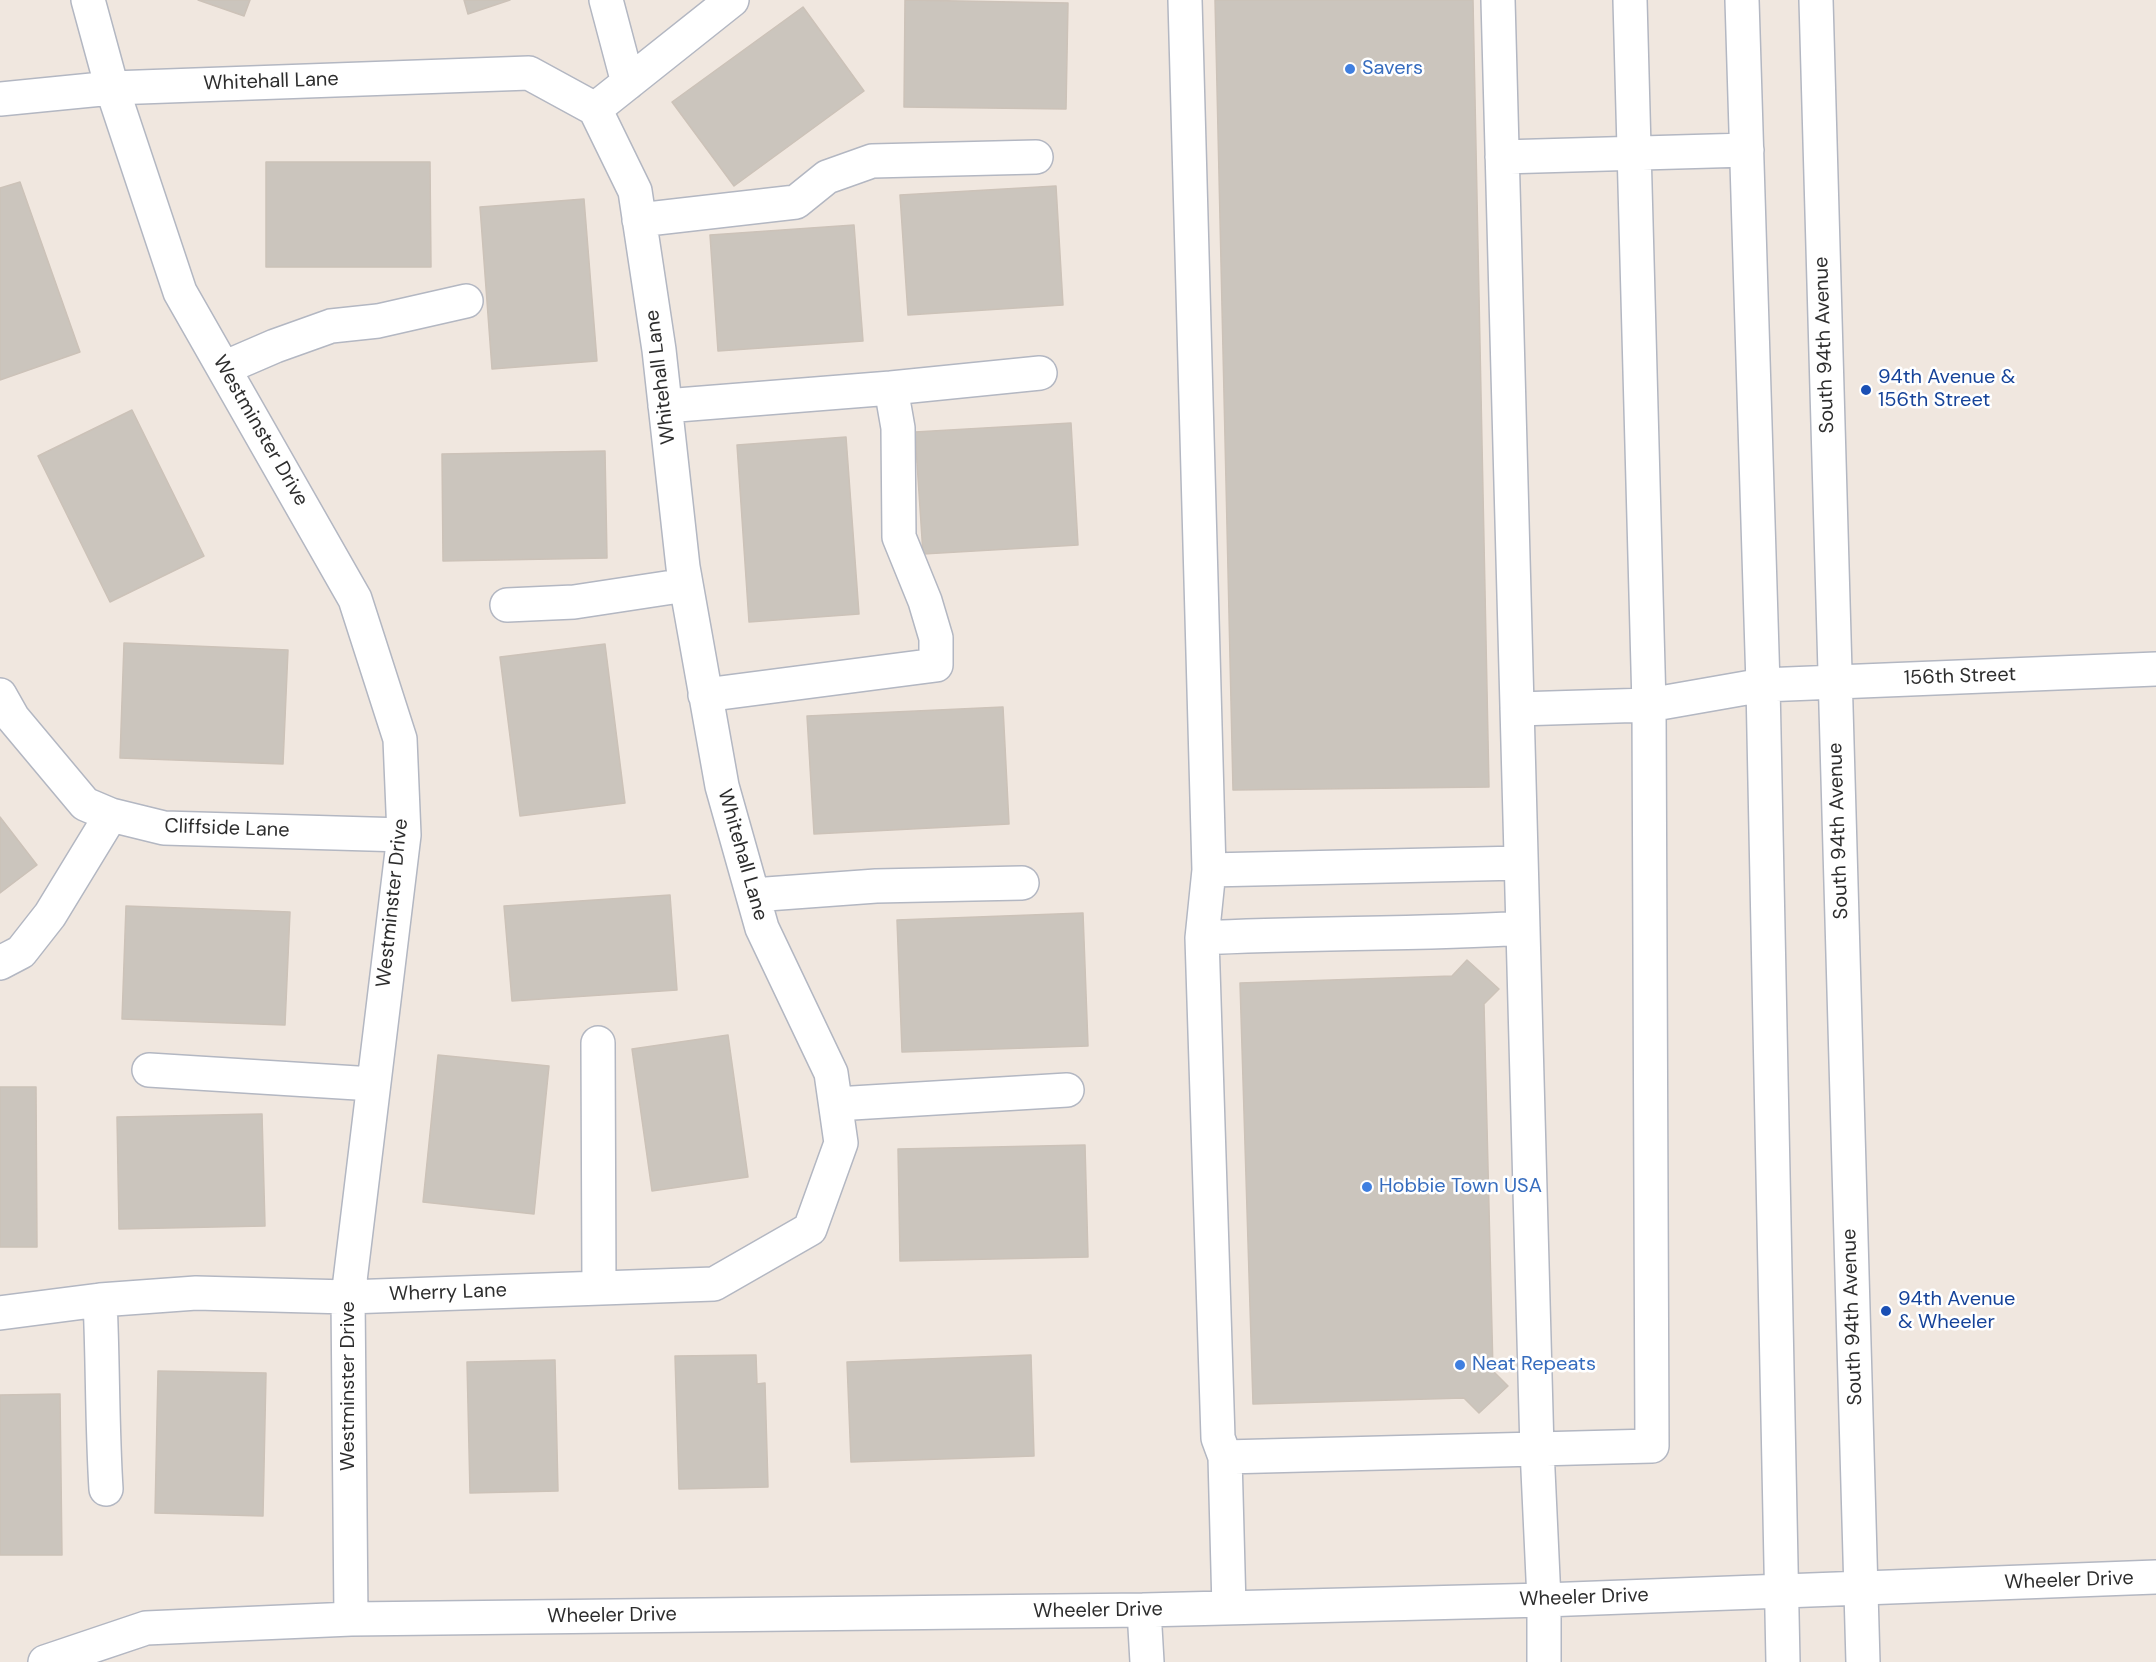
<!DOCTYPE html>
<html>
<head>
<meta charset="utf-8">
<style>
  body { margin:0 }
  canvas { display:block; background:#f0e7df }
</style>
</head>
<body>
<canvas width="2156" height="1662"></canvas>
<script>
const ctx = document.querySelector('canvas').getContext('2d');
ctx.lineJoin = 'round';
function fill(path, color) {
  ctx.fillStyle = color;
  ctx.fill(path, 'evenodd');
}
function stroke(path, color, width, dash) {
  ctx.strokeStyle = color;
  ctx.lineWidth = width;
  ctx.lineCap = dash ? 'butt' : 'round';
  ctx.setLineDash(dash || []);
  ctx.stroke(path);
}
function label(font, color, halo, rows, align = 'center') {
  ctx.font = font + ' "DM Sans",sans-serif';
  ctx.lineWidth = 5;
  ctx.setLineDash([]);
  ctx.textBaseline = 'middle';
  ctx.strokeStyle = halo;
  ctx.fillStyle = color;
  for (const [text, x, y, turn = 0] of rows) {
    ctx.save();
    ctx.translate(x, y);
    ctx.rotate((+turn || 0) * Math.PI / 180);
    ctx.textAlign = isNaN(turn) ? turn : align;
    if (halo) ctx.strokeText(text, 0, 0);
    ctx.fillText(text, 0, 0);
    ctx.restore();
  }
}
const building = new Path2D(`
  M198 0H250L244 16Z
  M464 0H510L468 14Z
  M905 0 1068 3 1066 109 904 107Z
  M1215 0H1473L1489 787 1233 790Z
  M803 7 864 91 734 186 672 102Z
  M266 162H430L431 267H266Z
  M20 182 80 352 0 380V188Z
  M1056 186 1063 305 908 315 900 195Z
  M584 199 597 361 492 369 480 207Z
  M854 225 863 341 718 351 710 235Z
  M132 410 204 556 110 602 38 456Z
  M1071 423 1078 545 923 554 915 432Z
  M846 437 859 614 749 622 737 445Z
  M605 451 607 558 443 561 442 454Z
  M124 643 288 650 283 764 120 758Z
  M605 644 625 803 520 816 500 657Z
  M1003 707 1009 824 814 834 807 716Z
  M0 817 37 865 0 893Z
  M670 895 677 990 512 1001 504 906Z
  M126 906 290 912 285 1025 122 1019Z
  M1083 913 1088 1046 902 1052 897 920Z
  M1467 960 1499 989 1484 1004 1493 1371 1508 1386 1479 1413 1464 1398 1253 1404 1240 983 1452 976Z
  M728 1035 748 1177 652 1191 632 1049Z
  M438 1055 549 1066 534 1214 423 1202Z
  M0 1087H36L37 1247H0Z
  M262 1114 265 1226 119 1229 117 1117Z
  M1085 1145 1088 1257 900 1261 898 1149Z
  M756 1355 757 1384 765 1383 768 1487 679 1489 675 1356Z
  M1031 1355 1034 1456 851 1462 847 1362Z
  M555 1360 558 1491 470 1493 467 1362Z
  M158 1371 266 1373 263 1516 155 1513Z
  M60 1394 62 1555H0V1395Z`);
fill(building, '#cbc5bd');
stroke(building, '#ccc2b8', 1.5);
const minor = new Path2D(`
  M88 0 112 88 180 292 355 599 400 739 404 835 348 1297 351 1619
  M606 0 628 83
  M1185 0 1209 870 1202 938 1218 1438 1225 1457 1229 1608
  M1742 0 1763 685 1783 1662
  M1816 0 1863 1662
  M0 99 112 88 529 73 595 109 635 191 659 350 683 567 722 786 762 928 831 1073 841 1143 810 1229 714 1284 348 1297 196 1293 100 1300 0 1313
  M595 109 732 0
  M1502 157 1747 150
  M639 220 796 202 827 177 872 161 1036 157
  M224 368 275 346 331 326 378 321 466 301
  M891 388 1040 373
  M665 406 891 388 898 428 899 537 925 601 936 638V665L705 695
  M507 605 574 602 686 585
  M0 695 13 718 85 804 111 815 164 828 404 835
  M1517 709 1649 705 1763 685 2156 669
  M1209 870 1521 863
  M753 895 876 886 1022 883
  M1202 938C1309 932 1416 935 1523 928
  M0 963 21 952 50 915 111 815
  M598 1043 599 1288
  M149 1070 373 1084
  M836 1104 1067 1090
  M100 1300C103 1363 102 1426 106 1489
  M1225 1457 1537 1449 1498 0
  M1144 1610 1147 1662
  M45 1662 146 1628 351 1619 1144 1610 1544 1600 2156 1577
  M1544 1662V1600L1537 1449 1652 1446 1649 705 1630 0`);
stroke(minor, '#b3b7c2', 36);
stroke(minor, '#fff', 33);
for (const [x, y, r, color] of [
  [1350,69,6,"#3f7fe0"],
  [1866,390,6,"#1a4fb4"],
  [1367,1187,6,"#3f7fe0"],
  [1886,1311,6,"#1a4fb4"],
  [1460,1365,6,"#3f7fe0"]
]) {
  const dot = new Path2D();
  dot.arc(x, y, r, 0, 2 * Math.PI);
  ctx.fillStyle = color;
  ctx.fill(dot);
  stroke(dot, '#fff', 2);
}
label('20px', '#366cbe', '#fff', [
  ["Savers",1362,69],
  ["Hobbie Town USA",1379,1187],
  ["Neat Repeats",1472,1365]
], 'left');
label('20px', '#2d2d2d', '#fff', [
  ["Whitehall Lane",271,82,-2],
  ["South 94th Avenue",1825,345,-92],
  ["Whitehall Lane",661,377,-97],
  ["Westminster Drive",260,431,60],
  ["156th Street",1960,677,-2],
  ["Cliffside Lane",227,829,2],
  ["South 94th Avenue",1839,831,-92],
  ["Whitehall Lane",742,855,74],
  ["Westminster Drive",393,903,-84],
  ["Wherry Lane",448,1293,-2],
  ["South 94th Avenue",1853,1317,-92],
  ["Westminster Drive",349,1386,-90],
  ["Wheeler Drive",2069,1581,-2],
  ["Wheeler Drive",1584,1598,-2],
  ["Wheeler Drive",1098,1611,-1],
  ["Wheeler Drive",612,1616,-1]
]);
label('20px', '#164399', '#fff', [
  ["94th Avenue &",1878,378],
  ["156th Street",1878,401],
  ["94th Avenue",1898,1300],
  ["& Wheeler",1898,1323]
], 'left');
</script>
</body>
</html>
